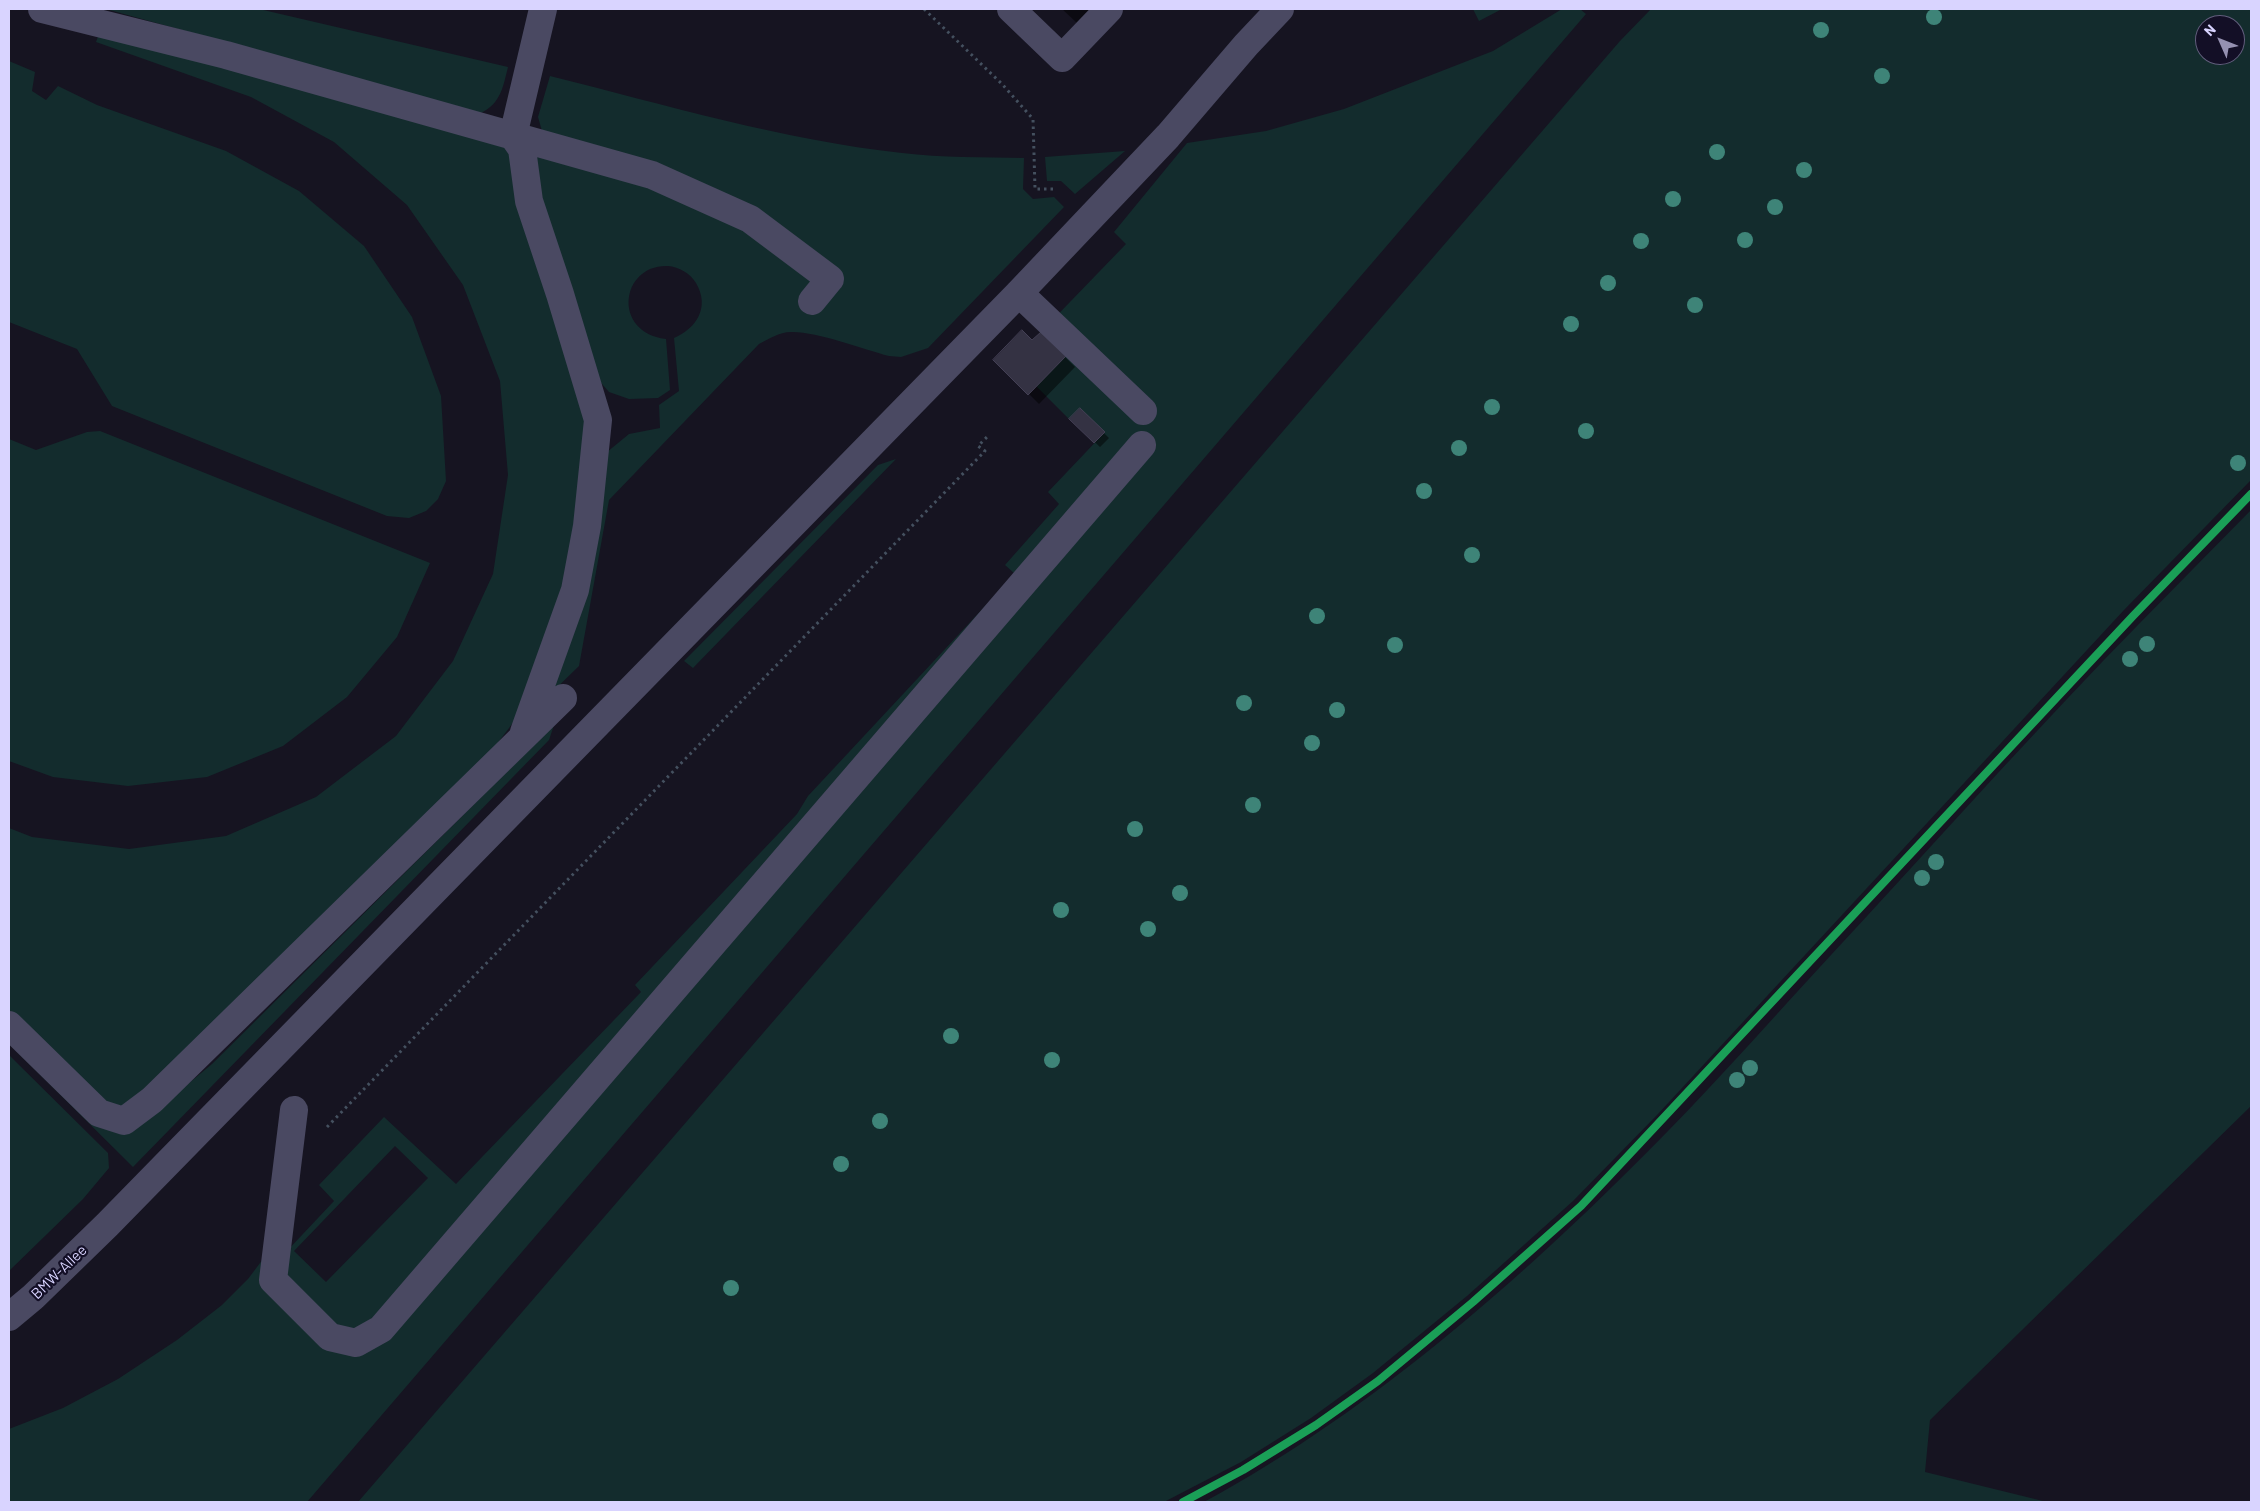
<!DOCTYPE html>
<html>
<head>
<meta charset="utf-8">
<style>
  body { margin:0 }
  #map { position:relative; width:2260px; height:1511px; overflow:hidden; background:#161421; font-family:Barlow,sans-serif }
  canvas { display:block }
  .frame { position:absolute; inset:0; border:10px solid #d9d4ff; pointer-events:none }
  .north { position:absolute; left:2195px; top:15px; width:50px; height:50px; box-sizing:border-box; background:#130f26; border:1px solid #625e7d; border-radius:50%; rotate:314deg; font-size:14px; font-weight:700; line-height:20px; text-align:center; color:#d9d4ff }
  .north::after { content:''; display:block; margin:auto; width:18px; height:22px; background:#9591b1; clip-path:polygon(50% 0,100% 100%,50% 72%,0 100%) }
</style>
</head>
<body>
<div id="map">
<canvas width="2260" height="1511"></canvas>
<div class="frame"></div>
<div class="north">N</div>
</div>
<script>
const ctx = document.querySelector('canvas').getContext('2d');
ctx.lineJoin = 'round';
function fill(path, color) {
  ctx.fillStyle = color;
  ctx.fill(path, 'evenodd');
}
function stroke(path, color, width, dash) {
  ctx.strokeStyle = color;
  ctx.lineWidth = width;
  ctx.lineCap = dash ? 'butt' : 'round';
  ctx.setLineDash(dash || []);
  ctx.stroke(path);
}
function label(font, color, halo, rows, align = 'center') {
  ctx.font = font + ' Barlow,sans-serif';
  ctx.lineWidth = 4.5;
  ctx.setLineDash([]);
  ctx.textBaseline = 'middle';
  ctx.strokeStyle = halo;
  ctx.fillStyle = color;
  for (const [text, x, y, turn = 0] of rows) {
    ctx.save();
    ctx.translate(x, y);
    ctx.rotate((+turn || 0) * Math.PI / 180);
    ctx.textAlign = isNaN(turn) ? turn : align;
    if (halo) ctx.strokeText(text, 0, 0);
    ctx.fillText(text, 0, 0);
    ctx.restore();
  }
}
fill(new Path2D(`
  M106 9H259L508 67C503 87 501 103 481 113Z
  M1473 9H1502L1479 21Z
  M1562 9H1580L1586 14 307 1502H9V1429L63 1408 118 1379 177 1340 222 1305 248 1279 263 1259 286 1252 334 1201 319 1185 384 1117 456 1184 641 992 635 985 797 814 808 796 1015 574 1005 565 1059 504 1048 492 1105 432 1069 419 1036 386 1041 332 1126 244 1114 232 1187 143 1266 131 1344 109 1493 51ZM395 1146 428 1178 326 1282 294 1251Z
  M1651 9H2251V480L2124 610 1657 1115 1573 1201 1467 1296 1373 1373 1311 1418 1241 1462 1164 1502H358L1620 41ZM2205 25H2235V55H2205Z
  M100 31 510 144 585 420 567 594 515 720 488 756 159 1108 212 1064 554 725 549 740 133 1167 9 1044V828L32 837 129 849 226 836 316 797 396 736 453 661 493 574 508 475 500 381 463 285 407 205 334 142 251 97 96 42Z
  M9 61 35 72 32 91 46 100 58 86 97 105 226 151 299 191 364 246 412 317 441 396 446 481 438 499 426 511 409 518 387 516 112 406 77 349 9 322Z
  M550 76C666 105 783 140 902 153 942 158 983 157 1024 158L1023 189 1033 199 1054 197 1064 207 928 348 901 357 889 356C863 349 815 331 791 332 779 332 769 339 759 344L609 500 579 666 541 703 601 457 629 434 660 428 659 405 679 391 674 338C697 328 710 307 696 283 690 273 679 267 668 266 621 264 611 332 666 339L670 390 658 398 629 399 609 392 595 376 537 202 536 150 647 183 843 278 542 131 538 117Z
  M1125 151 1075 194 1061 181H1047L1045 157Z
  M100 431 430 563 397 637 347 697 283 746 207 777 128 786 53 777 9 761V439L36 450 87 432Z
  M896 459 693 668 684 661 878 465Z
  M2251 510V1106L1930 1420 1925 1472 2047 1502H1204C1376 1409 1532 1270 1668 1131 1724 1074 1777 1013 1831 955 1922 857 2011 757 2103 661 2152 610 2202 560 2251 510Z
  M9 1055 108 1153 109 1168 83 1199 9 1271Z`), '#132c2d');
fill(new Path2D(`
  M1062 9H1093L1078 24Z
  M1041 333 1075 367 1039 404 995 360 1032 342Z
  M1080 410 1109 438 1100 447 1071 419Z`), '#0007');
const building = new Path2D(`
  M1022 330 1032 340 1041 332 1066 356 1028 395 993 360Z
  M1080 408 1105 432 1094 443 1069 419Z`);
fill(building, '#343243');
stroke(building, '#433f54', 1);
stroke(new Path2D(`
  M924 9 1002 84 1033 119 1035 189H1057
  M327 1127 985 451 978 446 987 437`), '#44505f', 3, [2.5, 4]);
stroke(new Path2D(`
  M42 9 226 55 652 175 750 219 830 279 812 301
  M1011 9 1062 58 1109 9
  M1019 293 1143 411
  M524 732 575 590 587 526 598 420 560 294 529 201 522 149 513 136 543 9
  M9 1025 99 1113 124 1121 152 1100 563 698
  M294 1110 273 1280 330 1337 356 1343 381 1329 1142 445
  M9 1317 33 1297 107 1225 1019 293 1168 136 1246 45 1280 9`), '#4a4962', 28);
stroke(new Path2D(`
  M1183 1502 1243 1470 1316 1425 1378 1381 1473 1302 1581 1206 2133 616 2251 494`), '#1a9f57', 8);
ctx.fillStyle = '#3e8478';
for (const [x, y] of [
  [1934,17],
  [1821,30],
  [1882,76],
  [1717,152],
  [1804,170],
  [1673,199],
  [1775,207],
  [1745,240],
  [1641,241],
  [1608,283],
  [1695,305],
  [1571,324],
  [1492,407],
  [1586,431],
  [1459,448],
  [2238,463],
  [1424,491],
  [1472,555],
  [1317,616],
  [2147,644],
  [1395,645],
  [2130,659],
  [1244,703],
  [1337,710],
  [1312,743],
  [1253,805],
  [1135,829],
  [1936,862],
  [1922,878],
  [1180,893],
  [1061,910],
  [1148,929],
  [951,1036],
  [1052,1060],
  [1750,1068],
  [1737,1080],
  [880,1121],
  [841,1164],
  [731,1288]
]) {
  ctx.beginPath();
  ctx.arc(x, y, 8, 0, 2 * Math.PI);
  ctx.fill();
}
label('15px', '#d9d4ff', '#130f26', [
  ["BMW-Allee",59,1272,-44]
]);
</script>
</body>
</html>
